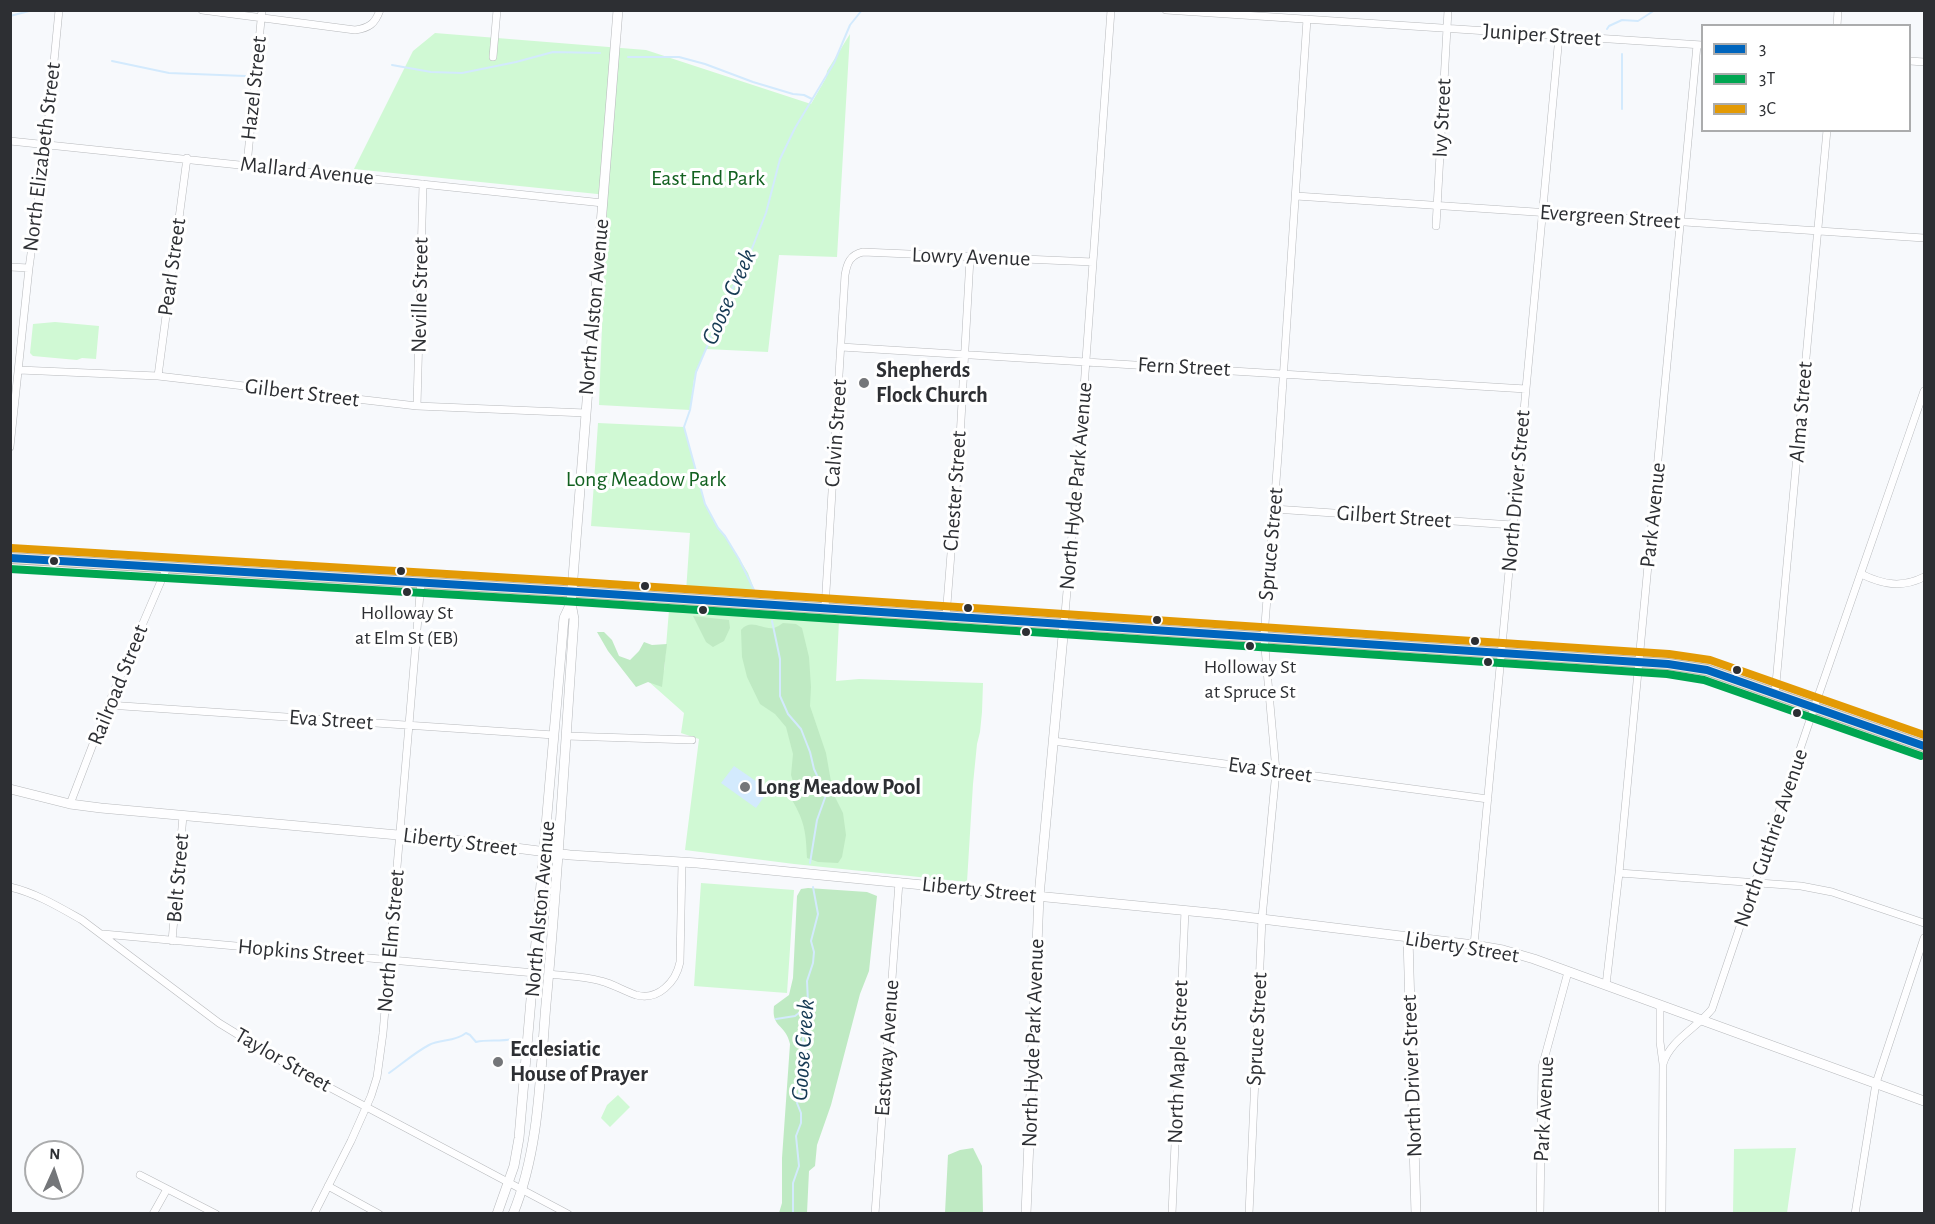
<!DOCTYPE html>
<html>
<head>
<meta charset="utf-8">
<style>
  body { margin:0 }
  #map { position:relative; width:1935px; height:1224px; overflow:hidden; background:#f7f9fc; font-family:"Alegreya Sans",sans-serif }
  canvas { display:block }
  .frame { position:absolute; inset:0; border:12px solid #2d2f33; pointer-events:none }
  .legend { position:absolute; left:1701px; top:24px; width:210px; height:108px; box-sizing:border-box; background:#fff; border:2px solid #abacad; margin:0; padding:8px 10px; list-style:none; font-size:18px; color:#2d2f33 }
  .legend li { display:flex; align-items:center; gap:12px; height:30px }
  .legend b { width:30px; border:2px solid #abacad }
  .north { position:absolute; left:24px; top:1140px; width:60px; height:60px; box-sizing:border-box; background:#fff; border:2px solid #abacad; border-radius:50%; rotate:3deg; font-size:16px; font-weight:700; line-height:24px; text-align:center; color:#2d2f33 }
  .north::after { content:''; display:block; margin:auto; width:21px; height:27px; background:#747679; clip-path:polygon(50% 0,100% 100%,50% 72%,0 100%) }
</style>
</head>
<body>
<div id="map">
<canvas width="1935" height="1224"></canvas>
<div class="frame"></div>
<ul class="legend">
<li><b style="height:8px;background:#0065bd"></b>3</li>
<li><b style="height:8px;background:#00a651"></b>3T</li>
<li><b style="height:8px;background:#e39a05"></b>3C</li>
</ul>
<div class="north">N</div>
</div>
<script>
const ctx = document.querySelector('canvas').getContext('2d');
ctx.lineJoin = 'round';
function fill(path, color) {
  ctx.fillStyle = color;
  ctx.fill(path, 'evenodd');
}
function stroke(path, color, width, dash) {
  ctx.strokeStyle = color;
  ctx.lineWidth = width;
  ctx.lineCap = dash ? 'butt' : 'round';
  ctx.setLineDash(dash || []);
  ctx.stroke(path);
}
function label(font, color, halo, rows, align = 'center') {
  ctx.font = font + ' "Alegreya Sans",sans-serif';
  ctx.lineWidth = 6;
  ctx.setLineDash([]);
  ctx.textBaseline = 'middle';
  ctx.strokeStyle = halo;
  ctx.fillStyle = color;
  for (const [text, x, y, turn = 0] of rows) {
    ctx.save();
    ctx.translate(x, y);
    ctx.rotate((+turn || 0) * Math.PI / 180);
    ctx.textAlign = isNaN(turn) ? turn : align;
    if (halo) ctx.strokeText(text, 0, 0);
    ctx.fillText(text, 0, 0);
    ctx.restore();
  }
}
fill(new Path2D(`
  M435 33 646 50 811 104 826 78 827 71 850 34 837 257 779 255 768 352 706 349 694 379 690 410 599 405 607 195 354 169 413 51Z
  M55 322 99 326 96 359 82 358 77 360 33 356 30 353 33 324Z
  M598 423 684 427 705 504 718 528 726 537 748 573 757 597 686 592 690 533 591 526Z
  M669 610 839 621 836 681 859 679 983 683 982 712 980 732 977 744 973 784 967 882 794 864 685 850 699 739 681 733 684 713 631 666 664 671Z
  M701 883 794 890 787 993 694 986Z
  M618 1095 630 1107 610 1127 601 1118 607 1105Z
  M1796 1148 1787 1213H1733L1734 1149Z`), '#d0f9d4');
fill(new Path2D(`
  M693 616 729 620 730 628 724 641 713 647 706 642Z
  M783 623 796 624 802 628 809 657 811 687 810 706 826 753 833 793 843 813 846 835 842 857 838 863 818 862 807 858C806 833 805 822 792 800L795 788 791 775 793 754 786 727 775 714 760 704 747 677 742 657 741 630C751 618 762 630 774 628 777 627 780 625 783 623Z
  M597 632H604L612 640 619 656 630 660 639 651 644 642 652 645 667 644 662 687 648 682 636 687 608 651Z
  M808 888 867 892 877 896 869 971 860 994 831 1105 817 1145 815 1166 809 1171 807 1213H779L782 1203V1158L790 1044C786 1024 771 1028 774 1006L789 995 793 978 797 896 801 889Z
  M973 1148 982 1166 983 1213H945L948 1155 960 1150Z`), '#bfeac3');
fill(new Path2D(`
  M734 766 769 790 756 808 721 783Z`), '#d3eafd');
stroke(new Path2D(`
  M10 16 33 10
  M1607 29 1609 26 1622 20 1638 21 1655 10
  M1622 54V109
  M628 57H679L705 64 753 82 793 94 804 95 812 99
  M112 61 169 73 245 76
  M392 65 431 72 462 73 516 62 553 52 600 53
  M754 590 739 559 725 536 718 528 705 504 684 427 690 410 696 372 732 289 743 271 766 213 780 159 795 128 834 63 850 25 862 10
  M772 621 780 659V696L788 714 801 729 810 752 814 769 826 795 817 820 810 863
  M776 1019 795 1016 808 1006
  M389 1073C402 1064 414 1053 429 1045 441 1039 455 1042 466 1033L470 1035 476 1042C488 1039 499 1042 512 1039
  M793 1214V1183L799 1166 796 1136 801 1123V1113L797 1103 801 1083 800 1066 804 1054 803 1038 809 1024 807 981 813 963 814 952 811 941 818 914 813 887`), '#d3eafd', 2);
const street = new Path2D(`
  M202 10 355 30C369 28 375 24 380 10
  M1166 10 1702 45
  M1837 26 1838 10
  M493 57 497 10
  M1910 61 1924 62
  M10 141 603 203
  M247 165 262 10
  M1296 196 1924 238
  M1436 226 1448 10
  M10 267 29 268
  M841 347 1526 389
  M19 370 158 376 417 406 586 413
  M158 376 187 158
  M417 406 423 184
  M10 447 29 268 46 144 59 10
  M1274 509 1513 525
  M1861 574C1884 585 1902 588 1924 577
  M825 608 845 275C847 263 850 255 863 252L1093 262
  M946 617 960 438 970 258
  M1064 625 1080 444 1111 10
  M1775 694 1827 130
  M108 705 554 735
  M566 736 692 740
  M1053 741 1488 799
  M70 804 108 705 167 567
  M1619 873 1801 886 1832 892 1924 923
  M10 887C36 893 59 907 82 920L219 1023 291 1067 568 1214
  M103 934 535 973
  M172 941 183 816
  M1474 945 1559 36
  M549 974C566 976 584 976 601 981 613 984 624 991 636 995 658 1001 676 982 680 962L682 862
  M1606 985 1619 873 1697 45
  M1660 1005V1042L1663 1064 1662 1214
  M1663 1064C1670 1040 1697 1028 1712 1009L1814 708 1924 391
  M140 1175 216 1214
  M328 1186 379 1214
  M153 1214 167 1189
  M314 1214 351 1141 371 1096 377 1077 383 1033 421 582
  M875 1214 899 882
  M1172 1214 1185 910
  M1249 1214 1262 918 1276 771 1264 637 1278 456 1307 19
  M1540 1214 1542 1067 1568 972
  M1855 1214 1876 1083 1924 938`);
const secondary = new Path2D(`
  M10 789 70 804 101 808 453 840 570 855 697 863 1221 914 1474 945 1503 950 1534 959 1924 1101
  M1408 938 1416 1214
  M497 1214 514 1166 519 1138 564 618 571 603
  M513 1214C540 1148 540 1074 546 1004 558 876 565 748 574 619L571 603 618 10
  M1026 1214 1039 896 1064 625`);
const primary = new Path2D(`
  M10 558 563 591 1668 664 1707 670 1924 746`);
stroke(street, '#b7b9bc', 8);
stroke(secondary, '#b7b9bc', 10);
stroke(primary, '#bab5ab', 12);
stroke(street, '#fefeff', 7);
stroke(secondary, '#fefeff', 9);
stroke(primary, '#f0ece6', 10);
stroke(new Path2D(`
  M10 558 563 591 1668 664 1707 670 1924 746`), '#0065bd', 8);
stroke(new Path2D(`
  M10 569 562 601 1667 674 1704 680 1921 756`), '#00a651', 8);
stroke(new Path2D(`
  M11 548 564 581 1669 654 1710 660 1924 735`), '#e39a05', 8);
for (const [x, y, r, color] of [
  [864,383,6,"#747679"],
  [54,561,5,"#2d2f33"],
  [401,571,5,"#2d2f33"],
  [645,586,5,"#2d2f33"],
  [407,592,5,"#2d2f33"],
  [968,608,5,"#2d2f33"],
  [703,610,5,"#2d2f33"],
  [1157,620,5,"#2d2f33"],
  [1026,632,5,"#2d2f33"],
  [1475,641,5,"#2d2f33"],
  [1250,646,5,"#2d2f33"],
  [1488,662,5,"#2d2f33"],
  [1737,670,5,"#2d2f33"],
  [1797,713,5,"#2d2f33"],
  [745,787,6,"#747679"],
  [498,1062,6,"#747679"]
]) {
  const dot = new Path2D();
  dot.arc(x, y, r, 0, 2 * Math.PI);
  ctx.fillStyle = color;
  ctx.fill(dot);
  stroke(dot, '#fff', 2);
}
label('20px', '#2d2f33', '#fff', [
  ["Holloway St",407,613],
  ["at Elm St (EB)",407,638],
  ["Holloway St",1250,667],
  ["at Spruce St",1250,692]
]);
label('22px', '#2d2f33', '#fff', [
  ["Juniper Street",1542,35,4],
  ["Hazel Street",254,88,-84],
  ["Ivy Street",1442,118,-87],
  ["North Elizabeth Street",42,157,-83],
  ["Mallard Avenue",307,171,6],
  ["Evergreen Street",1610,217,4],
  ["Lowry Avenue",971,257,2],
  ["Pearl Street",172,267,-82],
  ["Neville Street",420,295,-89],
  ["North Alston Avenue",594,307,-85],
  ["Fern Street",1184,367,3],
  ["Gilbert Street",302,393,7],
  ["Alma Street",1801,412,-85],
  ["Calvin Street",836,433,-86],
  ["North Hyde Park Avenue",1076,486,-85],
  ["Chester Street",955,491,-86],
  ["North Driver Street",1516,491,-85],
  ["Park Avenue",1653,515,-84],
  ["Gilbert Street",1394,517,4],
  ["Spruce Street",1271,544,-85],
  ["Railroad Street",118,685,-68],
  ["Eva Street",331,720,4],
  ["Eva Street",1270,770,8],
  ["North Guthrie Avenue",1771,838,-71],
  ["Liberty Street",460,842,7],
  ["Belt Street",178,878,-85],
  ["Liberty Street",979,890,6],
  ["North Alston Avenue",540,909,-85],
  ["North Elm Street",391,941,-85],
  ["Liberty Street",1462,947,9],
  ["Hopkins Street",301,952,5],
  ["Spruce Street",1257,1029,-87],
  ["North Hyde Park Avenue",1033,1043,-88],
  ["Eastway Avenue",887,1048,-86],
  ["Taylor Street",283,1060,30],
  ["North Maple Street",1178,1062,-88],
  ["North Driver Street",1412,1076,-92],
  ["Park Avenue",1544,1109,-87]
]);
label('22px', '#126120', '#fff', [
  ["East End Park",708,178],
  ["Long Meadow Park",646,479]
]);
label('bold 22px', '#2d2f33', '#fff', [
  ["Shepherds",876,370],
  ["Flock Church",876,395],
  ["Long Meadow Pool",757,787],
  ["Ecclesiatic",510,1049],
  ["House of Prayer",510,1074]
], 'left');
label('italic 24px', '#153953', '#fff', [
  ["Goose Creek",729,297,-66],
  ["Goose Creek",803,1050,-86]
]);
</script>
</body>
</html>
